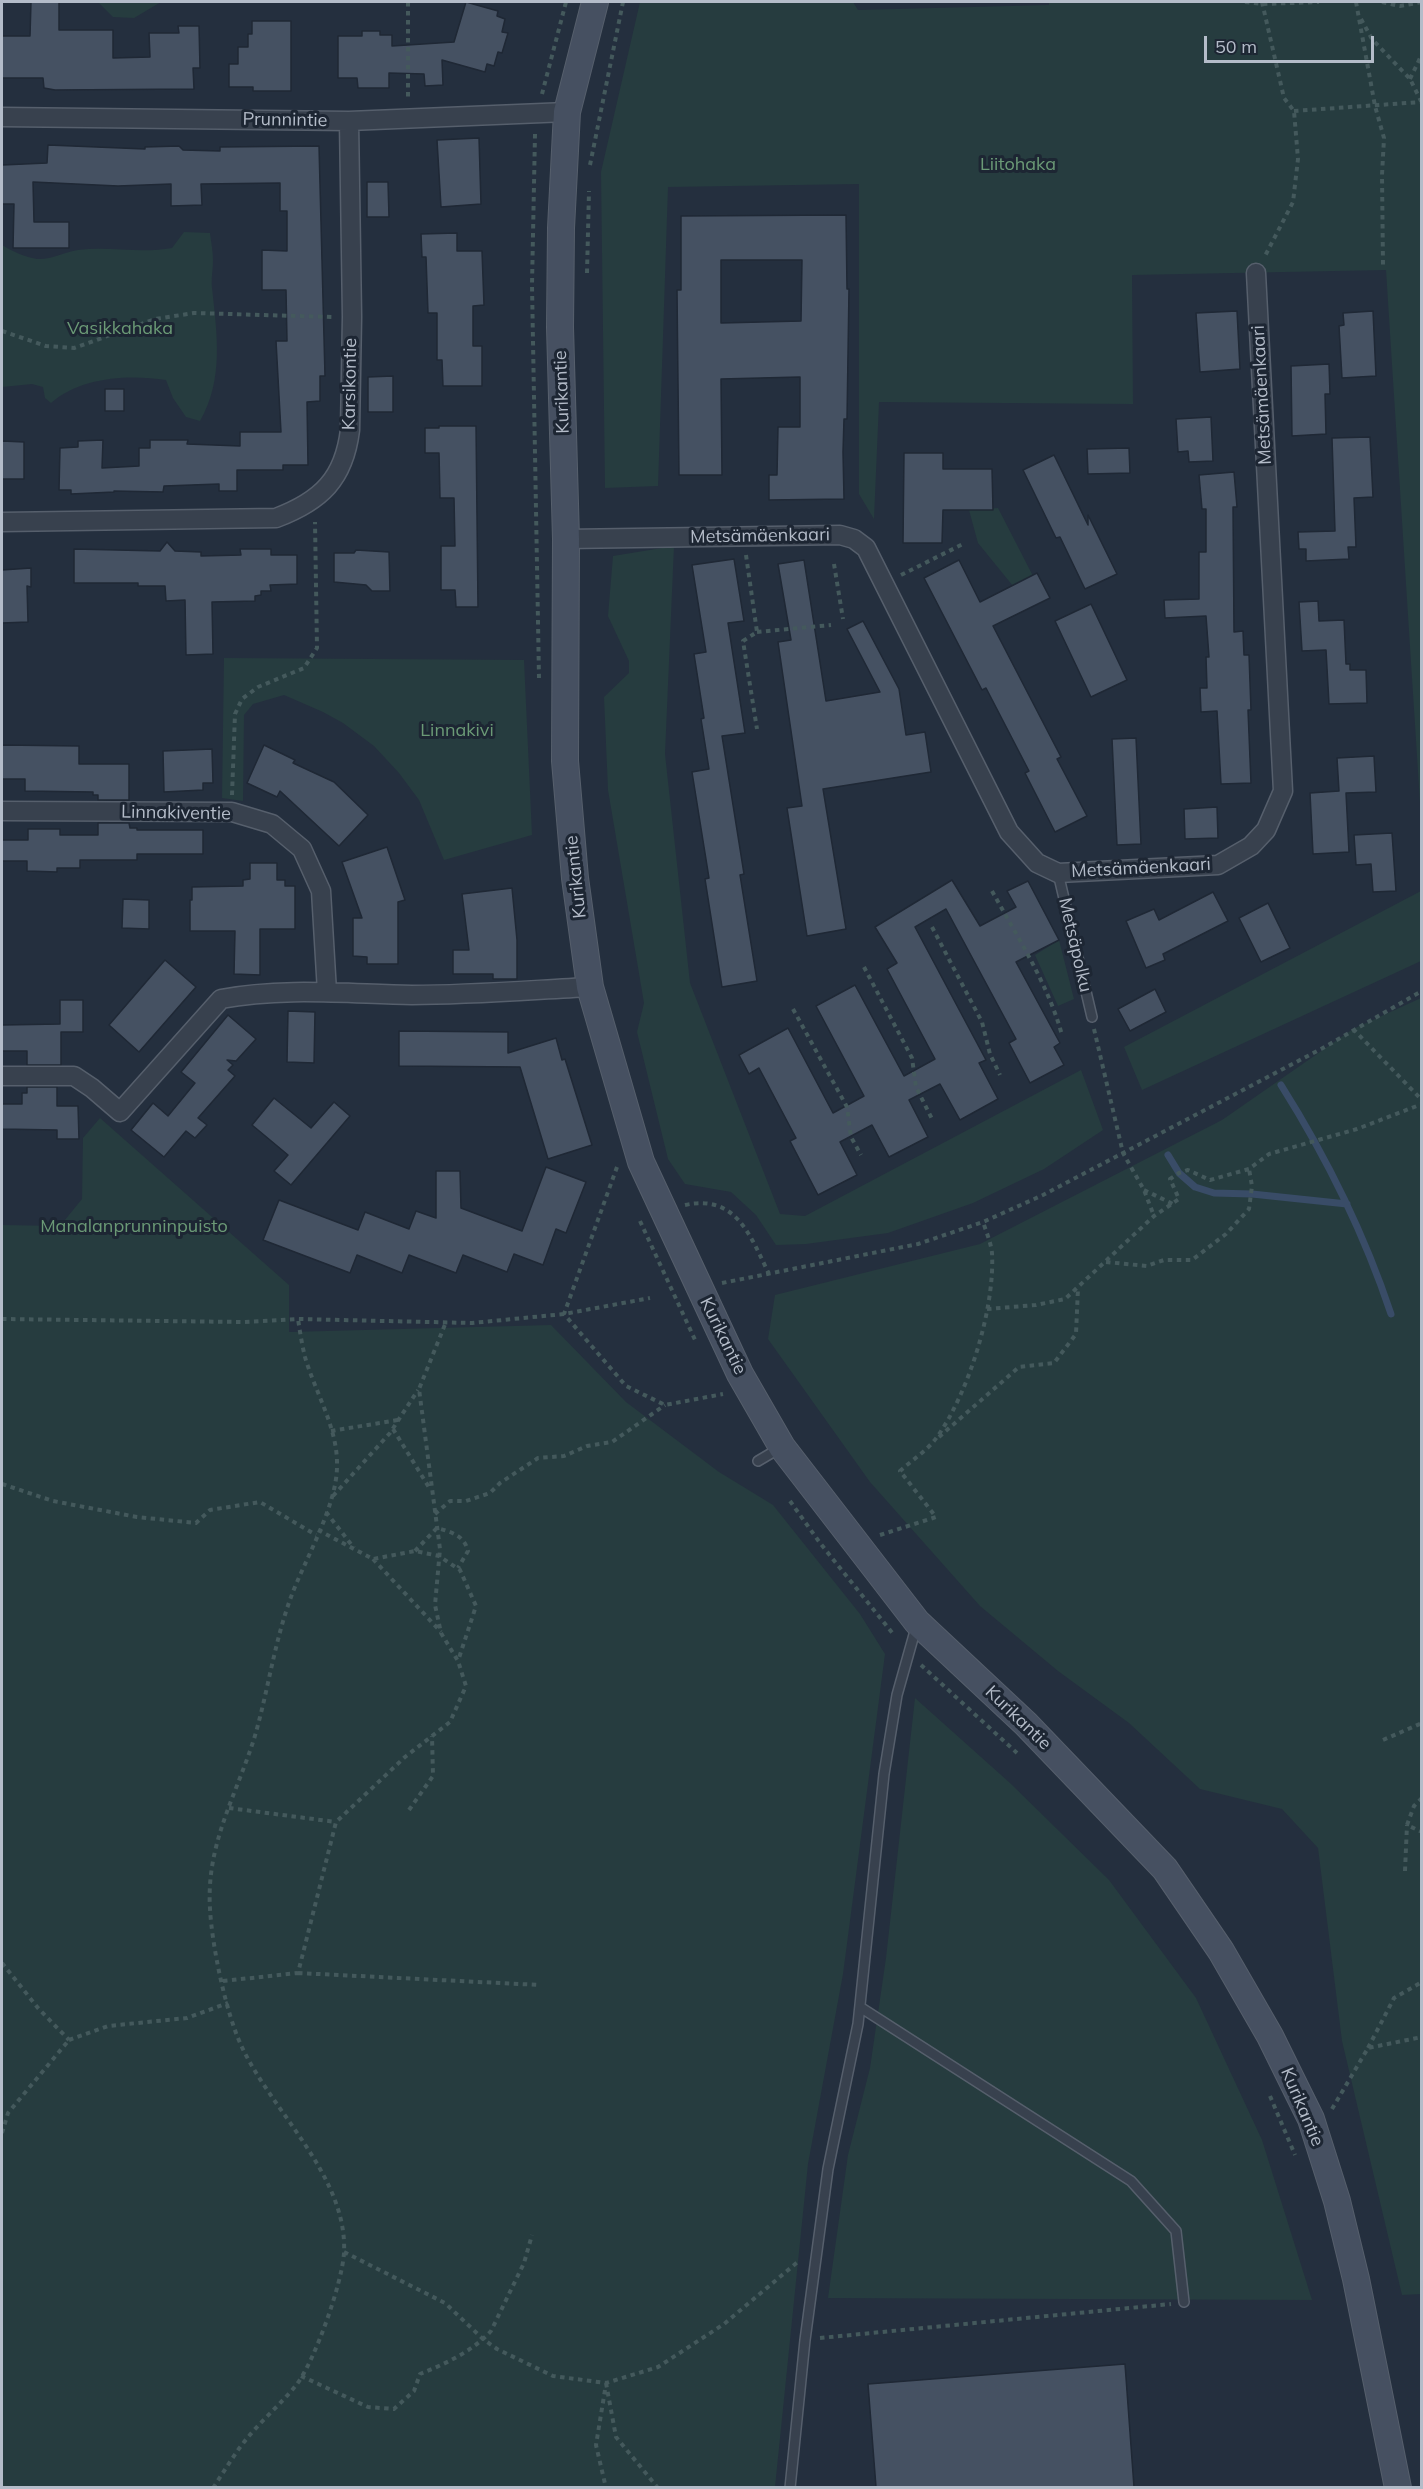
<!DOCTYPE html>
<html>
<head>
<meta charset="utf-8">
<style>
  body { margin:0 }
  #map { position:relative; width:1423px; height:2489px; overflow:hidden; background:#242f3e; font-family:Mulish,sans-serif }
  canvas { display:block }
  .frame { position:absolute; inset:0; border:3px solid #b4bcc9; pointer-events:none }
  .scale { position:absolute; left:1204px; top:36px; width:170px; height:27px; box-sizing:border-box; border:3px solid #b4bcc9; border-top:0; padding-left:8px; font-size:18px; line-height:21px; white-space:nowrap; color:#b4bcc9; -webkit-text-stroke:4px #1d2633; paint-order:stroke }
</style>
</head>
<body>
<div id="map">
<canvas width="1423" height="2489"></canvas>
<div class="frame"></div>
<div class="scale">50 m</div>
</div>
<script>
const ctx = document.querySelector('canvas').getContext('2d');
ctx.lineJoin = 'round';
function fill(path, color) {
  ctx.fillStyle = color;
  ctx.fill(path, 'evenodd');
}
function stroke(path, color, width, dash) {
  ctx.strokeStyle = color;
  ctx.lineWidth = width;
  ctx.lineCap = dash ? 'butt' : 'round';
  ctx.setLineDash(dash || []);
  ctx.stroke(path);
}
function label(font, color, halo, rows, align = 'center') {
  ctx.font = font + ' Mulish,sans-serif';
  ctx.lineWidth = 6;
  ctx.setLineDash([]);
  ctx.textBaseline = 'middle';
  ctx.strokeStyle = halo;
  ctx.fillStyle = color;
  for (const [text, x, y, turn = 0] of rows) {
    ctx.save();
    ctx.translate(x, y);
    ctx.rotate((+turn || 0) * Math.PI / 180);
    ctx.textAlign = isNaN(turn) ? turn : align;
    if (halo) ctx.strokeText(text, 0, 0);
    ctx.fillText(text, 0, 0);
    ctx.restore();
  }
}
fill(new Path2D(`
  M98 2H161L134 18 113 17Z
  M640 2H853L858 10 1049 5V2H1421V819L1386 270 1132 275 1133 404 879 402 874 519 859 494V184L668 187 658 486 605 488 601 172Z
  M184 232 210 233C211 242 213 251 213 260 213 270 211 279 212 288 217 333 224 380 200 421L186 417 173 398 166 380C129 374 80 377 51 403L45 398 43 387 32 384 2 387V245C12 251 24 257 37 259 51 260 64 252 78 250 109 246 141 254 172 248Z
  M998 508 1033 576 1013 586 978 543 969 510Z
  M674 546 665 754 690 983 780 1214 805 1216 1081 1070 1103 1130 1044 1169 973 1203 888 1233 806 1244 776 1245 756 1215 731 1192 685 1184 668 1159 637 1032 644 1003 608 790 604 697 629 673V661L608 616 613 556Z
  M224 658 524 660 532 835 444 860 419 800 399 773 374 746 343 723 323 712 284 695 253 704 244 715 243 801 222 798Z
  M1421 891V961L1142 1090 1124 1047Z
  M1059 940 1074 999 1058 1006 1035 955Z
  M1421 998 1422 2294 1402 2295 1342 2041 1318 1848 1282 1809 1200 1789 1129 1723 1058 1671 980 1606 870 1482 768 1339 775 1295 980 1244 1222 1120 1353 1029Z
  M100 1118 289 1285V1332L551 1325 626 1402 719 1472 773 1505 860 1614 885 1654 843 1974 808 2164 775 2487H2V1225L60 1226 82 1199 83 1138Z
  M915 1698 1010 1783 1109 1880 1196 1998 1262 2140 1312 2300 828 2298 848 2155 870 2068 886 1958Z`), '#263c3f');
stroke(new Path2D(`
  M1281 1085C1327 1158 1364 1233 1391 1314
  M1168 1155 1179 1173 1195 1187 1214 1193 1252 1194 1347 1204`), '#394c67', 7);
const building = new Path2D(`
  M31 2H59V30H113V58L150 57 149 33H179L178 26H199L200 68H193L194 89 55 90 44 88 43 78H2V36H30Z
  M466 2 498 11 497 16 505 19 502 32 508 33 502 53 498 52 494 66 487 64 485 72 442 60 443 85 425 86 424 74 389 73V88H358L357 78H338V36H362V31H380V35H392V46L454 42Z
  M252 21H291V91H253V87H229V64H238V47H248V34H252Z
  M479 138 481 204 441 207 437 140Z
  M48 145 145 149V147L179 146 183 150 220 151V147L319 146 325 376H320V401L307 402 308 465H283V470H237V491H219V484L164 486 163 492 114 491V492L71 494V490H59L60 448 78 447V441L103 440 102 468 139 466V448H150V440H188L187 444 240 446V432H281L276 341H287L286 290H262V250L287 251V211H280V183L201 184 202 205 171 206V184L118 186 33 182 34 222H69V248H13L14 204H2V165L47 163Z
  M367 182H388L389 217H367Z
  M846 215 847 289H849L847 419H844L843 452 844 499 769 500V475H777L778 427H800V377L721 379 722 475H679L677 290H681V216ZM721 260H802L801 321 721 323Z
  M457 233V251H482L484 305 473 306V346H482V386H443L442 360H437V313H428L426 257H422L421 234Z
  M1237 311 1240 369 1200 372 1196 313Z
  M1373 311 1376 376 1342 378 1339 326 1344 325 1343 313Z
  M1329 364 1330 394H1325L1326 434 1292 436 1291 366Z
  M393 376V412H368V377Z
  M105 389H124V411H105Z
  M1211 417 1213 461 1189 462 1188 451 1178 452 1176 419Z
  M439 426H476L478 607H456L455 590H441V546H455L454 498H440L439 453H425V428H439Z
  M1370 437 1373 497 1354 498 1356 547H1348L1349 559 1306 561V549H1299L1298 532 1335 531 1332 438Z
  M2 441 24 442V479H2Z
  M1129 448 1130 473 1088 474 1087 449Z
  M904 453H943V469H992L993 510H943L942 543H903Z
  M1054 455 1088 525V515L1117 574 1085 589 1060 537 1056 538 1023 470Z
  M1234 472 1237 507H1233L1234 632 1243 631 1244 655H1249L1251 710H1248L1251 783 1221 784 1217 711 1201 712 1200 688H1207L1206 657H1209L1206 616 1165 618 1164 600 1199 599V552H1206V509H1202L1199 475Z
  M167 542 175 551 201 552V556L241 555 240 549H271V555H297V584L270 585 271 591H261V595L255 596V601L212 602 213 654 186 655 185 600 166 601 165 586H138V583H74V549L160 551Z
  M356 550 389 552 390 591H372L366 585 334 582V553H354Z
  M734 559 744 621 728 623 745 733 722 736 744 874 740 875 757 981 722 987 705 879 709 878 692 772 709 769 701 719 704 718 694 654 706 652 692 565Z
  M804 560 826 701 880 692 847 629 863 621 899 689 906 735 925 732 931 772 823 789 846 929 807 936 787 808 802 806 778 642 791 640 778 564Z
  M959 560 980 602 1037 573 1050 598 993 626 1061 757 1057 759 1087 816 1055 832 1025 773 1029 771 986 688 982 690 924 578Z
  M31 568V587L27 586 28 622 2 623V570Z
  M1318 601 1319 621 1344 620 1346 664H1350V670H1366L1367 703 1329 704 1326 650 1302 651 1299 602Z
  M1091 604 1127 680 1091 697 1055 621Z
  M1136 738 1141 844 1117 845 1112 739Z
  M2 745 79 746V764H129V800H98V795H93V792L25 791V779H2Z
  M264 745 295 760 293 763 334 782 368 815 339 846 280 791 277 797 247 783Z
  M212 749 213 783H203V790L164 792 163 751Z
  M1374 756 1376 792 1346 793 1349 852 1313 854 1310 793 1339 791 1337 758Z
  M1217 807 1218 838 1185 839 1184 809Z
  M98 823H129L130 828H137V830H203V854H137V860H80V868H57V872L27 871V861H2V840H28V829H60V835H98Z
  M1392 833 1396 891 1373 892 1371 864 1356 865 1354 835Z
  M387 847 405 900 398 902V964H367V957L353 956V918H362L342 862Z
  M250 863H277V880H285V886H295V929H260V975L234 974 235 931H190V900H192V887L243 886V880L250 879Z
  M952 880 980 926 1016 907 1007 891 1028 881 1059 940 1016 962 1060 1043 1054 1047 1064 1065 1030 1083 1009 1043 1016 1039 946 909 915 927 986 1060 979 1063 998 1099 960 1120 940 1084 909 1100 928 1137 889 1157 872 1125 840 1142 857 1175 818 1195 790 1141 796 1138 759 1068 749 1074 739 1055 788 1028 833 1113 864 1096 816 1006 855 985 904 1076 935 1059 887 969 897 963 875 927Z
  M512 888 517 940V979H493V974H453V950H469L462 894Z
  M1213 892 1228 921 1163 954 1165 960 1146 968 1126 921 1154 909 1159 920Z
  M123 899 149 900V929L122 928Z
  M1268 903 1290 948 1261 962 1239 918Z
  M165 960 196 987 139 1052 109 1025Z
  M1155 989 1166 1012 1130 1031 1118 1009Z
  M60 1000H83V1032H61V1065H27V1051H2V1025L60 1024Z
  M288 1011 315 1012 314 1063 287 1062Z
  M228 1015 256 1039 236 1061 227 1060 233 1065 228 1070 235 1076 198 1118 207 1125 195 1138 186 1131 164 1157 131 1130 153 1103 168 1116 195 1083 181 1072Z
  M399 1031 508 1032V1053L556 1038 562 1060 565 1059 592 1145 548 1159 520 1067 399 1066Z
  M27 1087H57V1106H78L79 1139H57V1130L2 1129V1104H22V1093H27Z
  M274 1098 311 1128 334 1102 350 1116 291 1185 274 1171 288 1155 252 1125Z
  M546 1167 586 1182 566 1233 556 1229 543 1265 514 1254 507 1272 463 1255 456 1273 409 1255 402 1273 357 1255 350 1273 263 1240 279 1200 358 1230 365 1212 409 1229 416 1211 436 1218V1171H460L461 1208 522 1231Z
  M1125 2364 1134 2487H876L868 2384Z`);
fill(building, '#455162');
stroke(building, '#1f2835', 1.5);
const lane = new Path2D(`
  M1058 873 1092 1017
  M758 1461 780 1448
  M860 2007 1131 2181 1176 2231 1184 2302
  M790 2488 805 2340 828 2169 858 2024 884 1774 897 1695 917 1624`);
const street = new Path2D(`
  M2 117 349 121 567 112
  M2 522 276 518C321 501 344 479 350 430L352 317 349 121
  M566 539 840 535 854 539 866 548 1009 832 1037 863 1058 873 1218 865 1251 846 1266 830 1283 791 1256 273
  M2 811 232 812 272 824 302 849 321 891 327 992
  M2 1076H74L92 1088 120 1112 221 999C284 987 349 994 412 995 471 995 531 990 590 987`);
const secondary = new Path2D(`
  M595 2 567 112 561 228 560 327 566 539 565 761 575 878 590 987 641 1162 740 1374 782 1447 917 1622 1026 1724 1165 1869 1221 1951 1270 2036 1311 2119 1337 2201 1356 2279 1398 2488`);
stroke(lane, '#565f6c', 12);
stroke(street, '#565f6c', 21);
stroke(secondary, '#565f6c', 28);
stroke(new Path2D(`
  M408 2V100
  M1245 2 1263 4 1319 2
  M1262 2 1284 98 1294 111 1298 159 1293 202 1265 256
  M1356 2 1375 106 1384 138 1382 175 1383 265
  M1382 2 1400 6 1422 2
  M1361 19 1372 39 1410 79 1421 101
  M1410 79 1422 54
  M542 94 566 2
  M1294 111 1421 102
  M535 134 532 285 539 678
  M590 165 623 2
  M587 273 589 191
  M2 331 46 346 74 348 155 319 194 313 332 317
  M746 555 757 632 743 641 757 729
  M834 564 843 619
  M901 575 965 543
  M757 632 831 625
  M232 795 235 714 242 699 258 687 304 668 317 648 315 522
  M992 891C1018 938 1048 984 1062 1035
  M932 927 982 1022 990 1054 1000 1075
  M864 967 912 1058 916 1087 932 1119
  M793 1009 847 1107 851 1137 861 1155
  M1094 1029 1123 1153 1144 1190 1154 1216
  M1353 1029 1422 1100
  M617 1167 564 1314 626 1386 665 1405 723 1394
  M1144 1190 1173 1204
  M685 1205C736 1194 750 1235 769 1274
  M640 1221 696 1342
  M1106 1262 1147 1266 1164 1260H1192L1226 1234 1249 1209 1252 1186 1249 1169
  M722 1283 918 1244 983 1222 1043 1195 1123 1153 1321 1049 1422 991
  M987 1309 1036 1305 1065 1299 1154 1216 1179 1199 1170 1179 1179 1173 1188 1170 1210 1180 1249 1169 1269 1154 1357 1129 1422 1104
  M2 1319 243 1322 298 1319 472 1323 564 1314 650 1298
  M393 1429 430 1489
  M331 1431 398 1420
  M939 1437 1019 1367 1054 1363 1076 1334 1078 1288
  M2 1484 53 1501 137 1517 196 1523 210 1510 260 1502 316 1535
  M333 1496 390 1433 418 1390
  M790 1501 820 1543 894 1635
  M326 1512 354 1548
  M435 1514 450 1501H466L490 1493 500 1483 538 1458 564 1456 587 1446 612 1442 665 1405
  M318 1530 373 1559 415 1551 439 1556 460 1570 476 1606 458 1661
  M880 1535 936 1517 900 1471C912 1460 928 1450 937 1437 969 1392 995 1308 992 1253 991 1243 986 1231 983 1222
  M415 1551 437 1528C451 1532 464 1535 468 1551L458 1568
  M373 1559 441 1632
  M921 1665 1017 1753
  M1383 1740 1422 1723
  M1422 1798 1414 1806 1407 1825 1422 1832
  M229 1808 336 1822
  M409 1810 433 1776 432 1736
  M1405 1871 1407 1825
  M2 1963 38 2008 69 2040
  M298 1973 540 1985
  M223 1981 298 1973 336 1822 405 1757 450 1722 466 1686 458 1661 441 1633 435 1605 440 1549 419 1389 446 1322
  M69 2040 108 2026 187 2018 228 2003
  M1368 2048 1394 1998 1422 1982
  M1270 2096 1295 2155
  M1332 2109 1368 2048 1422 2037
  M2 2133 8 2113 69 2040
  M344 2252 445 2303 483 2339 497 2349 553 2376 606 2383 658 2367 724 2324 800 2260
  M820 2338 1171 2304
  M301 2376 368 2407 394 2409 414 2391 420 2374C445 2364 473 2351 491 2331L524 2263 532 2235
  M606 2383 616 2437 658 2488
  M605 2390 596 2445 606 2488
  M213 2488C225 2470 236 2451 249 2436 264 2418 283 2402 297 2384 315 2360 342 2284 344 2253 348 2176 271 2111 241 2045 226 2013 212 1946 210 1909 206 1845 235 1798 254 1739 268 1692 274 1643 291 1597 305 1559 337 1506 337 1466 338 1428 315 1392 305 1357 302 1345 300 1332 298 1319`), '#44595c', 4, [4.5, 4.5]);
stroke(lane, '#38414e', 9);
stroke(street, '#38414e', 18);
stroke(secondary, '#465061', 26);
label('18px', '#b4bcc9', '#1d2633', [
  ["Prunnintie",285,120,1],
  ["Karsikontie",350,384,-89],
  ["Kurikantie",562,392,-92],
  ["Metsämäenkaari",1262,395,-93],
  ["Metsämäenkaari",760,536,-1],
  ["Linnakiventie",176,813,1],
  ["Metsämäenkaari",1141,868,-3],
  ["Kurikantie",576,877,-96],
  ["Metsäpolku",1075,945,77],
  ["Kurikantie",723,1336,64],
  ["Kurikantie",1018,1718,44],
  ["Kurikantie",1302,2107,67]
]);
label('18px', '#6b9a76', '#1d2633', [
  ["Liitohaka",1018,165],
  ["Vasikkahaka",120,329],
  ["Linnakivi",457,731],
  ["Manalanprunninpuisto",134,1227]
]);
</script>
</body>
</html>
